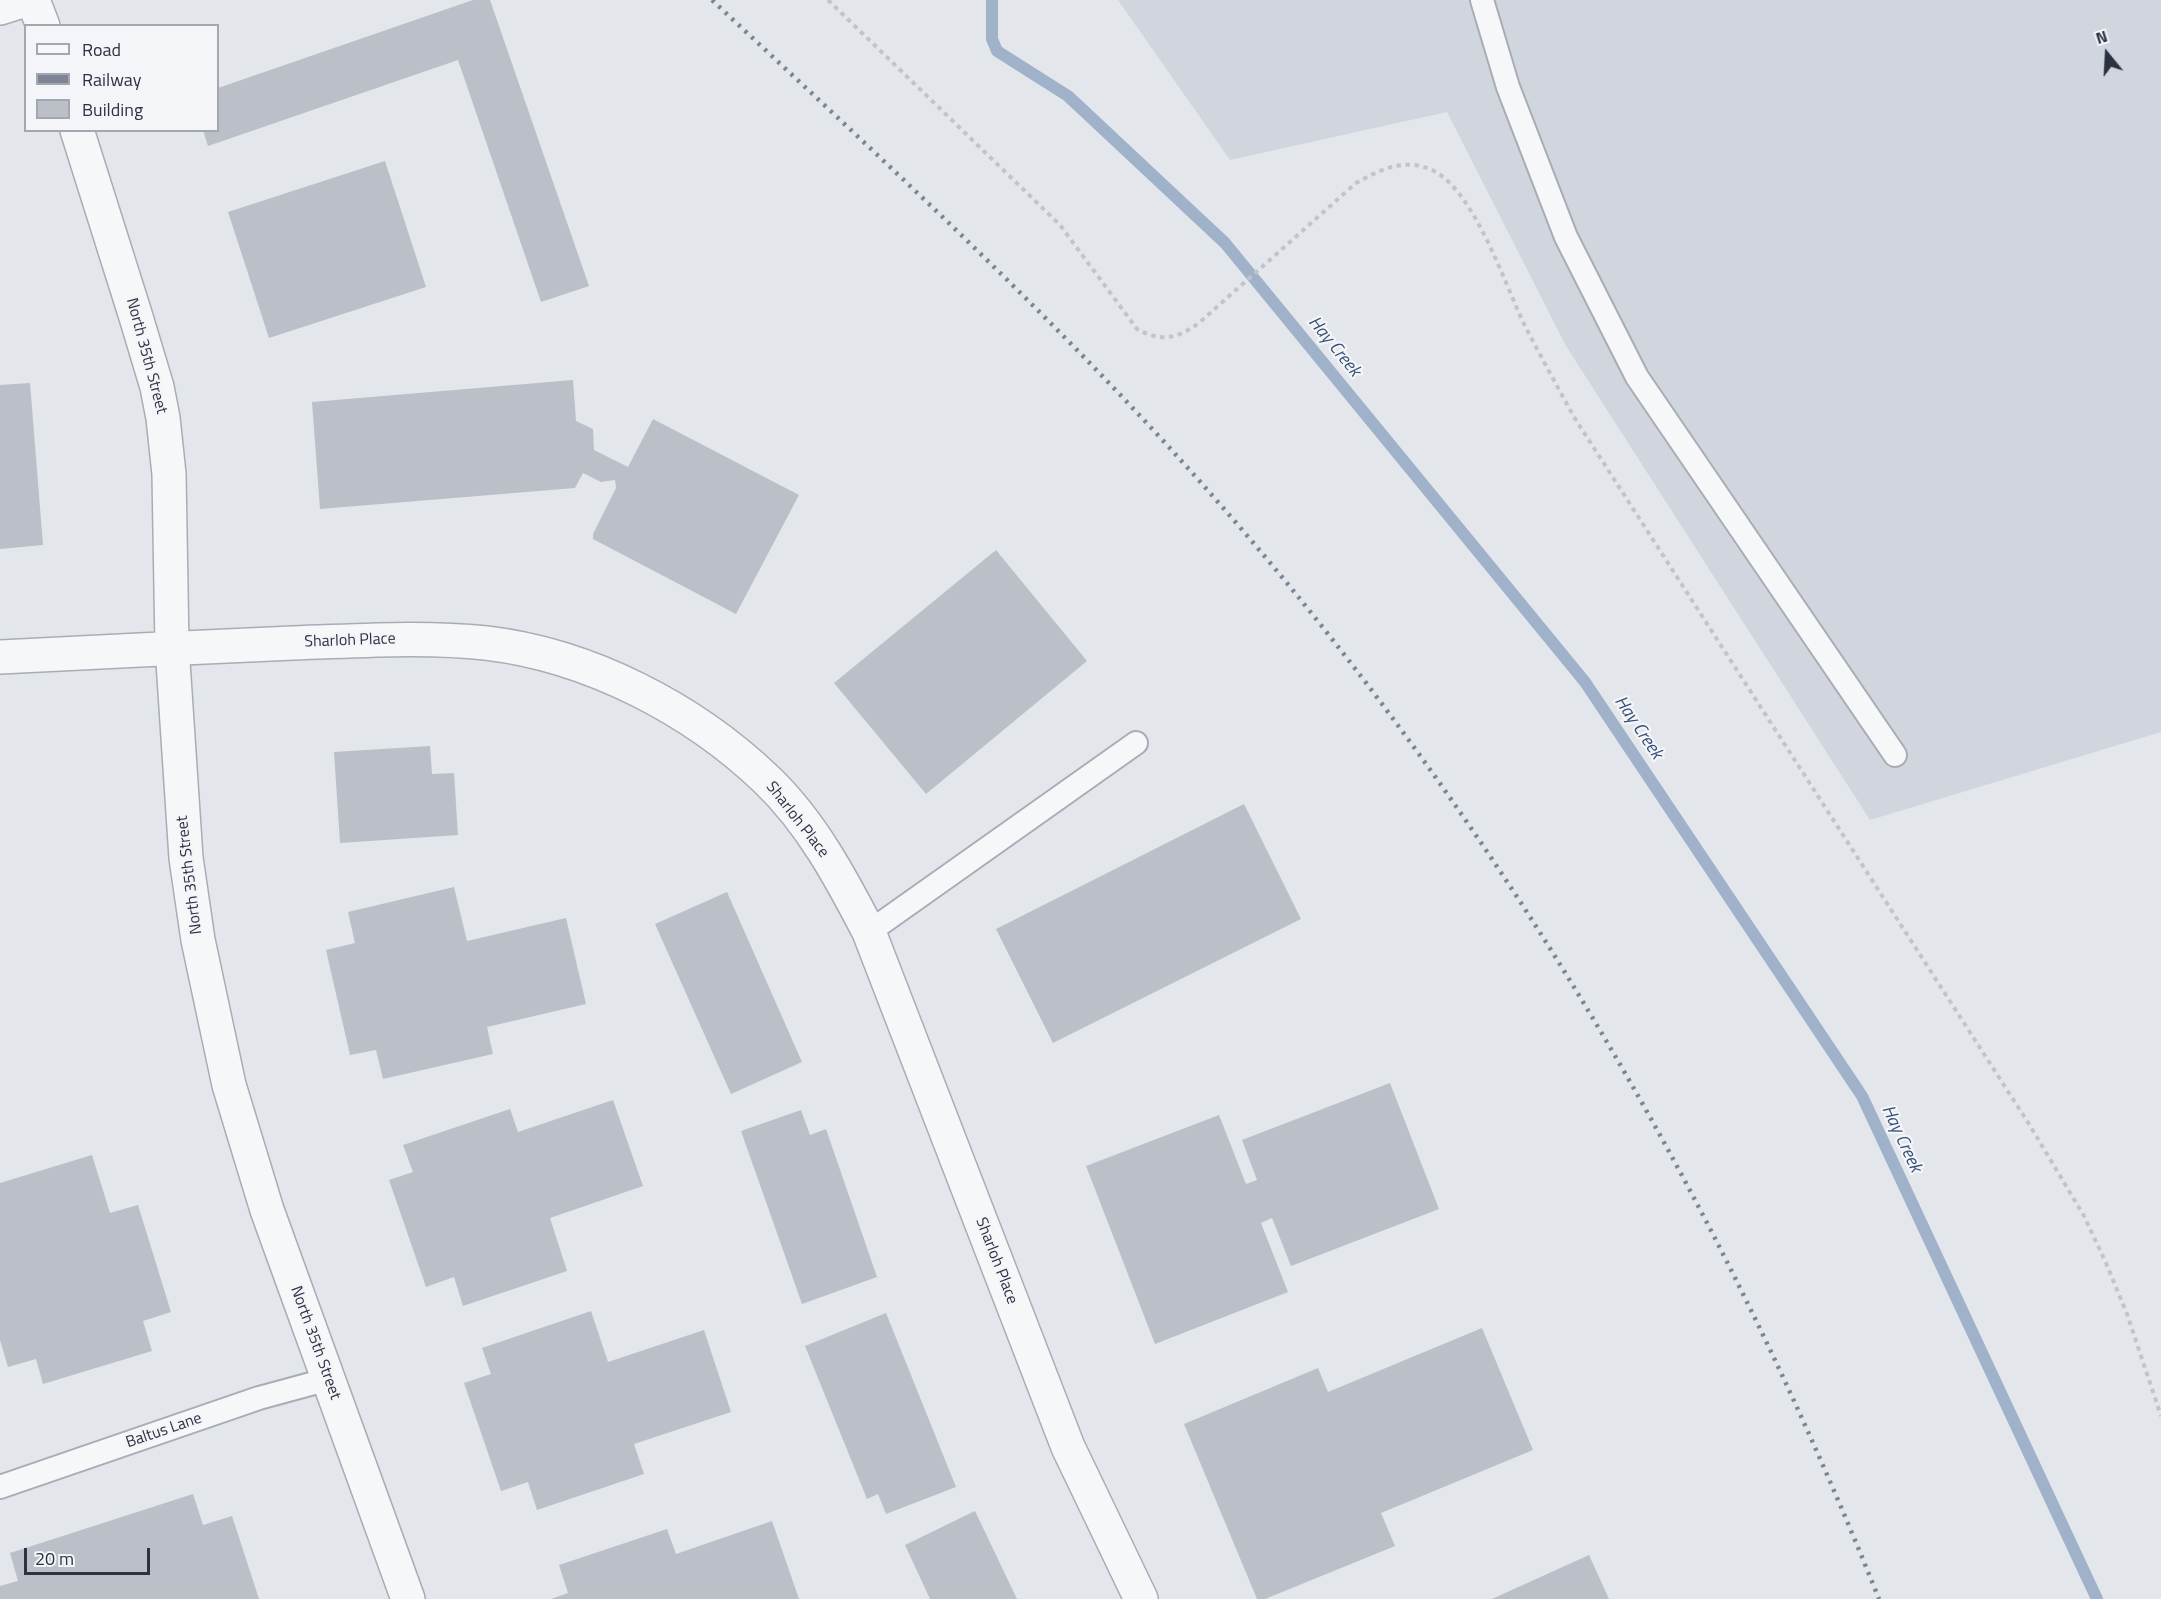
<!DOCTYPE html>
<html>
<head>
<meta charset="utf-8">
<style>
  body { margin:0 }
  #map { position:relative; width:2161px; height:1599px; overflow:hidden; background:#e3e6eb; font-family:"Titillium Web",sans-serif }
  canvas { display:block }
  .legend { position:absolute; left:24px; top:24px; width:195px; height:108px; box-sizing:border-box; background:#f3f5f8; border:2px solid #a3a7b0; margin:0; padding:8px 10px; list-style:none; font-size:18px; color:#2b3343 }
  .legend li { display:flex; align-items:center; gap:12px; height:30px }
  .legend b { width:30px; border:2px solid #a3a7b0 }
  .north { position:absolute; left:2077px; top:24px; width:60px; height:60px; -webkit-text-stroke:4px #f3f5f8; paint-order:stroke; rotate:342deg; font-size:16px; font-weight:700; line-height:24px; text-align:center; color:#2b3343 }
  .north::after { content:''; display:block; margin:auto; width:21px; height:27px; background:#2b3343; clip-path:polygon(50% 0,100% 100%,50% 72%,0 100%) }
  .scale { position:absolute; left:24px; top:1548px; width:126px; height:27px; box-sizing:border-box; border:3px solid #2b3343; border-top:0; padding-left:8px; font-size:18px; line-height:21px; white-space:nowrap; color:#2b3343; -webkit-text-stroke:4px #f3f5f8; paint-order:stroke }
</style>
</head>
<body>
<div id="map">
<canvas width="2161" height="1599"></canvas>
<ul class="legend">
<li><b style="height:8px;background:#f6f7f9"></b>Road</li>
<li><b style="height:8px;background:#7d8594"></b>Railway</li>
<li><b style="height:16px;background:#bbbfc8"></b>Building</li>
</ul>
<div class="north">N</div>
<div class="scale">20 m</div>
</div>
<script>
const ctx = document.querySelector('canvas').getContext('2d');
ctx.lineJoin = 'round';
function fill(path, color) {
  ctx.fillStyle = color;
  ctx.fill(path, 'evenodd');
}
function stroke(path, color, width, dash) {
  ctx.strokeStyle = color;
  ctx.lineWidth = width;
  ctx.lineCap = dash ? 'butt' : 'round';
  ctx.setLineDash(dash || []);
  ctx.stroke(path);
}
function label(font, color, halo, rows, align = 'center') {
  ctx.font = font + ' "Titillium Web",sans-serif';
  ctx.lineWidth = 4.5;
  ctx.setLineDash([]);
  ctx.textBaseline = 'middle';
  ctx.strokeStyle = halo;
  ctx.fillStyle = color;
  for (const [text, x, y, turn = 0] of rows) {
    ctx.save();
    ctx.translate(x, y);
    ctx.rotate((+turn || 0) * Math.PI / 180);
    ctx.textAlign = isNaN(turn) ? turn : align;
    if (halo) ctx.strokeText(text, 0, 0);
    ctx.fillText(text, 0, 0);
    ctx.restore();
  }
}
fill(new Path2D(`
  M1118 0H2161V732L1870 820 1566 346 1447 112 1230 160Z`), '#d1d5dd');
stroke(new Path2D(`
  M992 0V39L997 51 1068 96 1225 243 1585 682 1862 1096 2097 1599`), '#a0b2c9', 12);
fill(new Path2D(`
  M473 0H490L589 286 541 302 458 60 208 146 203 130H218V88Z
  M385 161 426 287 269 338 228 212Z
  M573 380 576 421 593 429 594 450 628 467 653 419 799 495 736 614 593 539V534L616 488 615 480 601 482 583 473 575 488 320 509 312 402Z
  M30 383 43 545 0 549V385Z
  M996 550 1087 661 926 794 834 683Z
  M430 746 432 774 454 773 458 835 340 843 334 752Z
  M1244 804 1301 919 1053 1043 996 929Z
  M454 887 467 941 566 918 586 1004 487 1027 493 1054 383 1079 376 1050 350 1055 326 950 355 943 348 912Z
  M727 892 802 1062 731 1094 655 924Z
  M1390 1083 1439 1209 1291 1266 1272 1218 1261 1223 1288 1292 1155 1344 1086 1166 1219 1115 1246 1184 1257 1180 1242 1140Z
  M613 1100 643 1186 550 1218 567 1271 463 1306 454 1277 426 1287 389 1180 413 1172 403 1145 510 1109 518 1132Z
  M801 1110 810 1135 826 1129 877 1277 802 1304 741 1131Z
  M92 1155 110 1213 138 1205 171 1312 143 1321 152 1351 43 1384 36 1359 8 1367 0 1340V1183Z
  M591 1311 608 1362 704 1330 731 1412 634 1444 644 1474 537 1510 528 1482 501 1491 464 1383 491 1374 482 1348Z
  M886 1313 956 1487 886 1514 878 1494 867 1499 805 1346Z
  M1482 1328 1533 1450 1381 1513 1395 1546 1265 1599H1257L1184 1424 1318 1368 1328 1392Z
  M193 1494 203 1525 232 1516 259 1599H0V1586L18 1581 10 1553Z
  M975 1511 1017 1599H930L905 1545Z
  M772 1521 799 1599H551L568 1593 559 1565 667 1529 676 1554Z
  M1589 1555 1609 1599H1492Z`), '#bbbfc8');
const service = new Path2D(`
  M1482 0 1508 87 1566 237 1637 377 1895 755
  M869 932 1136 743
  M0 1487 259 1398 329 1379`);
const minor = new Path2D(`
  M33 0 43 26
  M77 130 136 317 157 387 163 418 169 474 172 647 186 858 198 940 229 1085 267 1210 408 1599
  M0 657C98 652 195 647 293 643 357 641 422 636 486 643 589 655 693 709 767 780 811 822 841 878 869 932L1068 1447 1141 1599`);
const tertiary = new Path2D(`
  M0 8 25 0`);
stroke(service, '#a8adb5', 26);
stroke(minor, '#a8adb5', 36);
stroke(tertiary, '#a8adb5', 36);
stroke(new Path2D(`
  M828 0 1060 225 1137 329C1161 342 1177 339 1199 323L1356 183C1381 169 1406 157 1434 171 1475 193 1504 282 1524 324 1540 355 1557 386 1574 417L2029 1124 2084 1216 2106 1263 2127 1314 2161 1416`), '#c1c4ca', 4, [4.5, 4.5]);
stroke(service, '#f6f7f9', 22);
stroke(minor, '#f6f7f9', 33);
stroke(tertiary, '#f6f7f9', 33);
stroke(new Path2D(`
  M712 0C888 165 1067 328 1225 510 1506 832 1721 1204 1879 1599`), '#7d8594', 4.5, [3, 6]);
label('16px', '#2b3343', '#f3f5f8', [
  ["North 35th Street",146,356,75],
  ["Sharloh Place",350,641,-2],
  ["Sharloh Place",797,820,52],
  ["North 35th Street",190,875,-97],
  ["Sharloh Place",996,1261,69],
  ["North 35th Street",315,1343,70],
  ["Baltus Lane",164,1431,-19]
]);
label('italic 18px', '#364f76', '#f3f5f8', [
  ["Hay Creek",1334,347,51],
  ["Hay Creek",1638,728,56],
  ["Hay Creek",1901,1139,65]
]);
</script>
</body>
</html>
